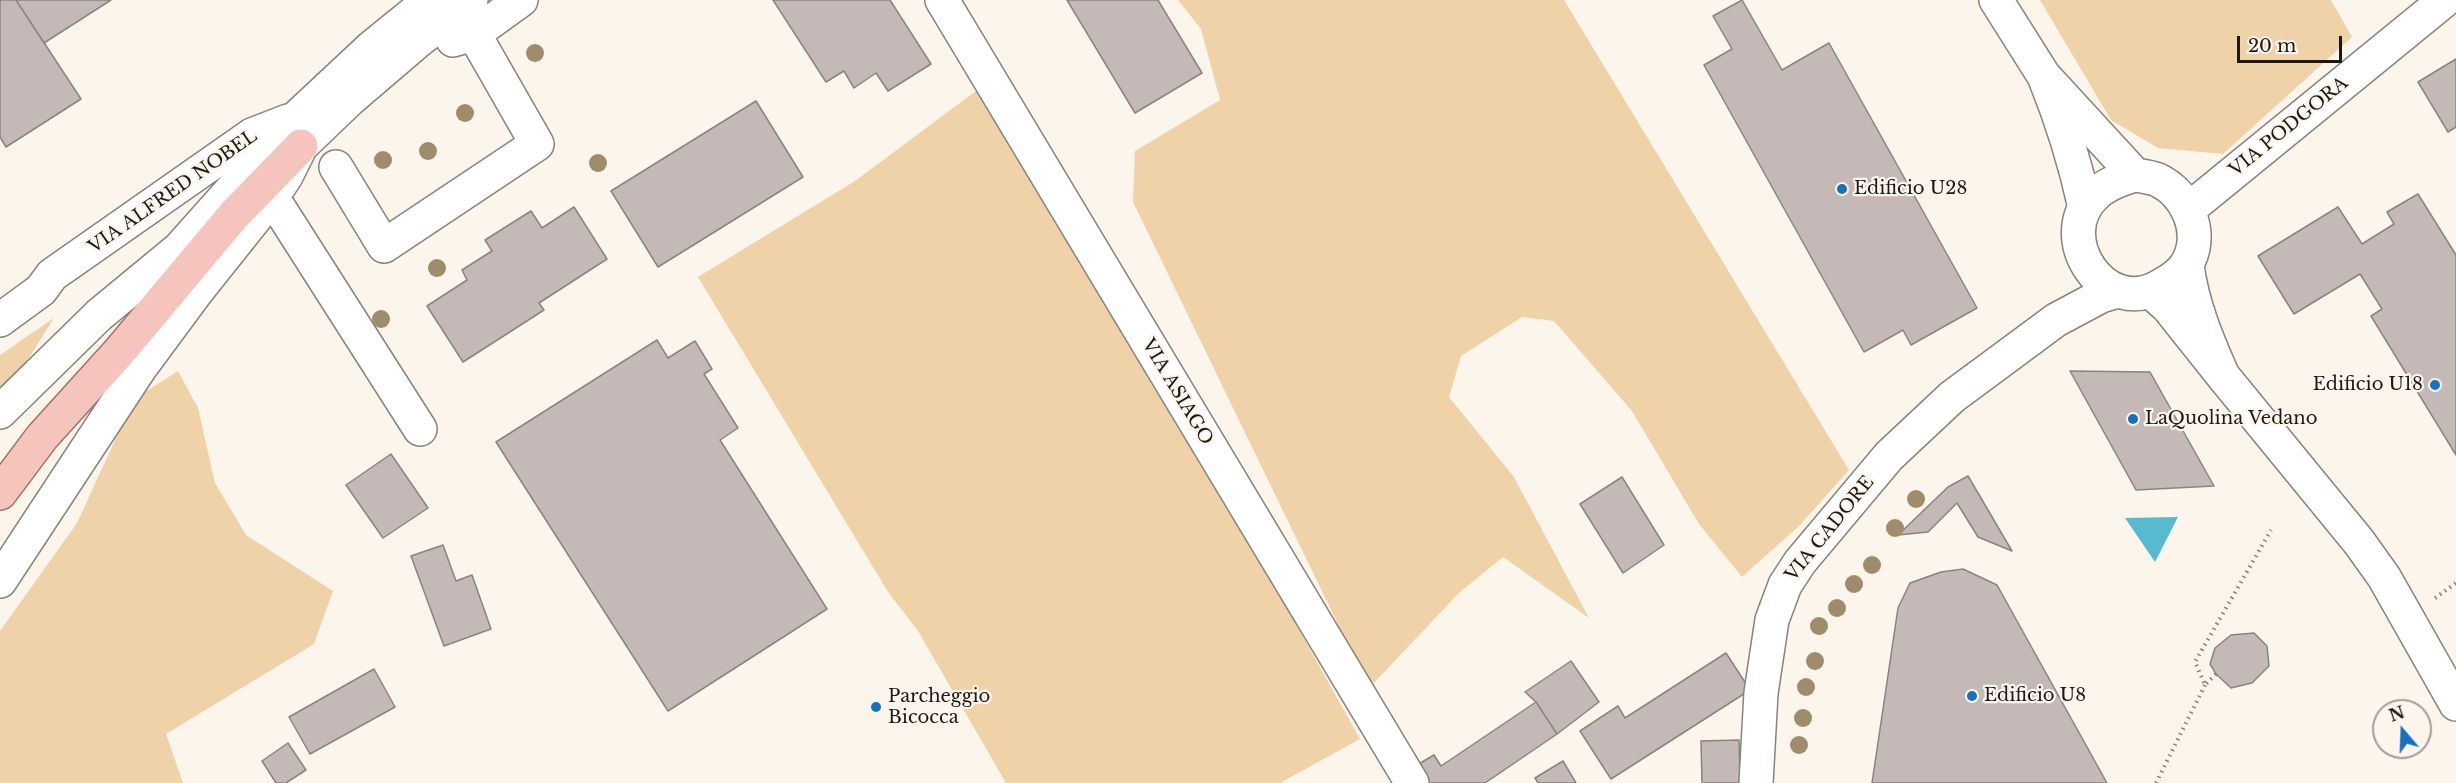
<!DOCTYPE html>
<html>
<head>
<meta charset="utf-8">
<style>
  body { margin:0 }
  #map { position:relative; width:2456px; height:783px; overflow:hidden; background:#fbf5ec; font-family:"Libre Baskerville",serif }
  canvas { display:block }
  .north { position:absolute; left:2372px; top:699px; width:60px; height:60px; box-sizing:border-box; background:#fbf5ec; border:2px solid #a29d97; border-radius:50%; rotate:341deg; font-size:16px; font-weight:700; line-height:24px; text-align:center; color:#1c1a17 }
  .north::after { content:''; display:block; margin:auto; width:21px; height:27px; background:#1672bf; clip-path:polygon(50% 0,100% 100%,50% 72%,0 100%) }
  .scale { position:absolute; left:2237px; top:36px; width:105px; height:27px; box-sizing:border-box; border:3px solid #1c1a17; border-top:0; padding-left:8px; font-size:18px; line-height:21px; white-space:nowrap; color:#1c1a17; -webkit-text-stroke:4px #fbf5ec; paint-order:stroke }
</style>
</head>
<body>
<div id="map">
<canvas width="2456" height="783"></canvas>
<div class="north">N</div>
<div class="scale">20 m</div>
</div>
<script>
const ctx = document.querySelector('canvas').getContext('2d');
ctx.lineJoin = 'round';
function fill(path, color) {
  ctx.fillStyle = color;
  ctx.fill(path, 'evenodd');
}
function stroke(path, color, width, dash) {
  ctx.strokeStyle = color;
  ctx.lineWidth = width;
  ctx.lineCap = dash ? 'butt' : 'round';
  ctx.setLineDash(dash || []);
  ctx.stroke(path);
}
function label(font, color, halo, rows, align = 'center') {
  ctx.font = font + ' "Libre Baskerville",serif';
  ctx.lineWidth = 4.5;
  ctx.setLineDash([]);
  ctx.textBaseline = 'middle';
  ctx.strokeStyle = halo;
  ctx.fillStyle = color;
  for (const [text, x, y, turn = 0] of rows) {
    ctx.save();
    ctx.translate(x, y);
    ctx.rotate((+turn || 0) * Math.PI / 180);
    ctx.textAlign = isNaN(turn) ? turn : align;
    if (halo) ctx.strokeText(text, 0, 0);
    ctx.fillText(text, 0, 0);
    ctx.restore();
  }
}
fill(new Path2D(`
  M1178 0H1564L1849 470 1800 525 1742 577 1699 524 1632 411 1554 321 1522 317 1461 356 1449 397 1514 477 1589 618 1503 557 1459 593 1369 688 1133 202 1135 151 1220 100 1201 29Z
  M2040 0H2331L2352 37 2223 154 2158 148 2111 120Z
  M992 79 1360 739 1280 783H1006L918 631 888 592 698 277 855 181Z
  M54 318 25 364 0 394V355Z
  M178 371 198 408 215 483 246 535 333 591 314 644 166 734 183 783H0V631L77 523 134 399Z`), '#f0d2a9');
fill(new Path2D(`
  M2178 517 2155 562 2125 518Z`), '#58bacf');
const building = new Path2D(`
  M0 0H16L81 99 6 147 0 137Z
  M16 0H111L44 43Z
  M773 0H890L931 64 888 91 876 73 854 88 844 71 826 82Z
  M1067 0H1158L1202 73 1135 113Z
  M1742 0 1782 70 1829 43 1977 308 1911 345 1903 330 1864 352 1704 65 1732 49 1713 16Z
  M2456 59V127L2448 132 2418 82Z
  M756 101 803 177 658 267 611 191Z
  M2418 194 2456 255V455L2371 316 2382 309 2360 274 2294 314 2258 256 2338 207 2362 244 2394 224 2387 212Z
  M574 207 607 259 539 303 544 310 463 362 427 306 467 280 462 270 492 251 485 240 531 211 542 228Z
  M657 340 668 358 695 341 712 369 704 374 738 428 720 440 827 609 668 711 496 442Z
  M2070 371 2150 372 2214 486 2136 490Z
  M391 454 428 508 383 538 346 485Z
  M1968 476 2012 551 1978 537 1957 503 1928 532 1898 535 1948 487Z
  M1622 477 1664 545 1623 573 1580 504Z
  M443 545 456 581 472 575 491 629 444 646 411 556Z
  M1963 569 1997 585 2107 783H1872L1898 608 1910 583 1941 572Z
  M2254 633 2267 646 2269 666 2252 683 2231 688 2216 674 2210 664 2215 648 2231 635Z
  M1726 653 1750 690 1611 779 1580 731 1618 706 1625 718Z
  M1571 661 1599 702 1557 734 1536 702 1525 692Z
  M374 669 395 707 310 754 289 717Z
  M1536 702 1557 734 1485 783H1429L1417 765 1434 755 1441 766Z
  M1739 740 1740 783H1702L1701 741Z
  M288 743 306 770 286 783H276L262 761Z
  M1563 761 1576 783H1538L1535 778Z`);
fill(building, '#c4b9b7');
stroke(building, '#8c827f', 1.5);
const minor = new Path2D(`
  M942 0 1412 783
  M1996 0 2044 76
  M453 40 474 34 521 0
  M336 167 384 246 537 144 474 34
  M2135 175C2142 176 2151 177 2158 180 2187 194 2203 231 2189 260 2184 271 2173 279 2162 285 2105 321 2050 236 2095 195 2106 184 2121 179 2135 175Z
  M272 197 420 429
  M2085 208C2075 162 2062 120 2044 76L2135 175
  M2189 209 2445 0
  M2151 292 2168 307 2223 376C2207 340 2192 304 2187 265
  M0 320 41 290 52 275 252 135 288 121
  M2223 376 2359 542 2384 577 2456 704
  M0 412 99 315 179 249 295 119 372 47 430 0
  M0 581 140 368 197 291 272 197 286 176 301 146 349 100 418 41 471 0
  M1756 783 1761 693 1772 620 1785 585 1800 562 1889 456 1952 397 2056 320 2101 296 2118 291`);
const major = new Path2D(`
  M0 493 42 437 119 352 234 215 301 146`);
stroke(minor, '#88837b', 36);
stroke(major, '#a56f65', 36);
stroke(new Path2D(`
  M2435 598 2456 583
  M2216 674 2205 685 2195 662 2271 530
  M2156 783 2205 685`), '#85817b', 4, [1.5, 4.5]);
stroke(minor, '#fff', 33);
stroke(major, '#f5c4bc', 33);
ctx.fillStyle = '#9f8c6a';
for (const [x, y] of [
  [535,53],
  [465,113],
  [428,151],
  [383,160],
  [598,163],
  [437,268],
  [381,319],
  [1916,499],
  [1895,528],
  [1872,565],
  [1854,584],
  [1837,608],
  [1819,626],
  [1815,661],
  [1806,687],
  [1803,718],
  [1799,745]
]) {
  ctx.beginPath();
  ctx.arc(x, y, 9, 0, 2 * Math.PI);
  ctx.fill();
}
for (const [x, y, r, color] of [
  [1842,189,6,"#1672bf"],
  [2435,385,6,"#1672bf"],
  [2133,419,6,"#1672bf"],
  [1972,696,6,"#1672bf"],
  [876,707,6,"#1672bf"]
]) {
  const dot = new Path2D();
  dot.arc(x, y, r, 0, 2 * Math.PI);
  ctx.fillStyle = color;
  ctx.fill(dot);
  stroke(dot, '#fbf5ec', 2);
}
label('18px', '#1c1a17', '#fbf5ec', [
  ["VIA PODGORA",2289,127,-39],
  ["VIA ALFRED NOBEL",173,192,-35],
  ["VIA ASIAGO",1177,392,59],
  ["VIA CADORE",1830,529,-51]
]);
label('18px', '#1c1a17', '#fbf5ec', [
  ["Edificio U28",1854,189],
  ["Edificio U18",2423,385,"right"],
  ["LaQuolina Vedano",2145,419],
  ["Edificio U8",1984,696],
  ["Parcheggio",888,697],
  ["Bicocca",888,718]
], 'left');
</script>
</body>
</html>
